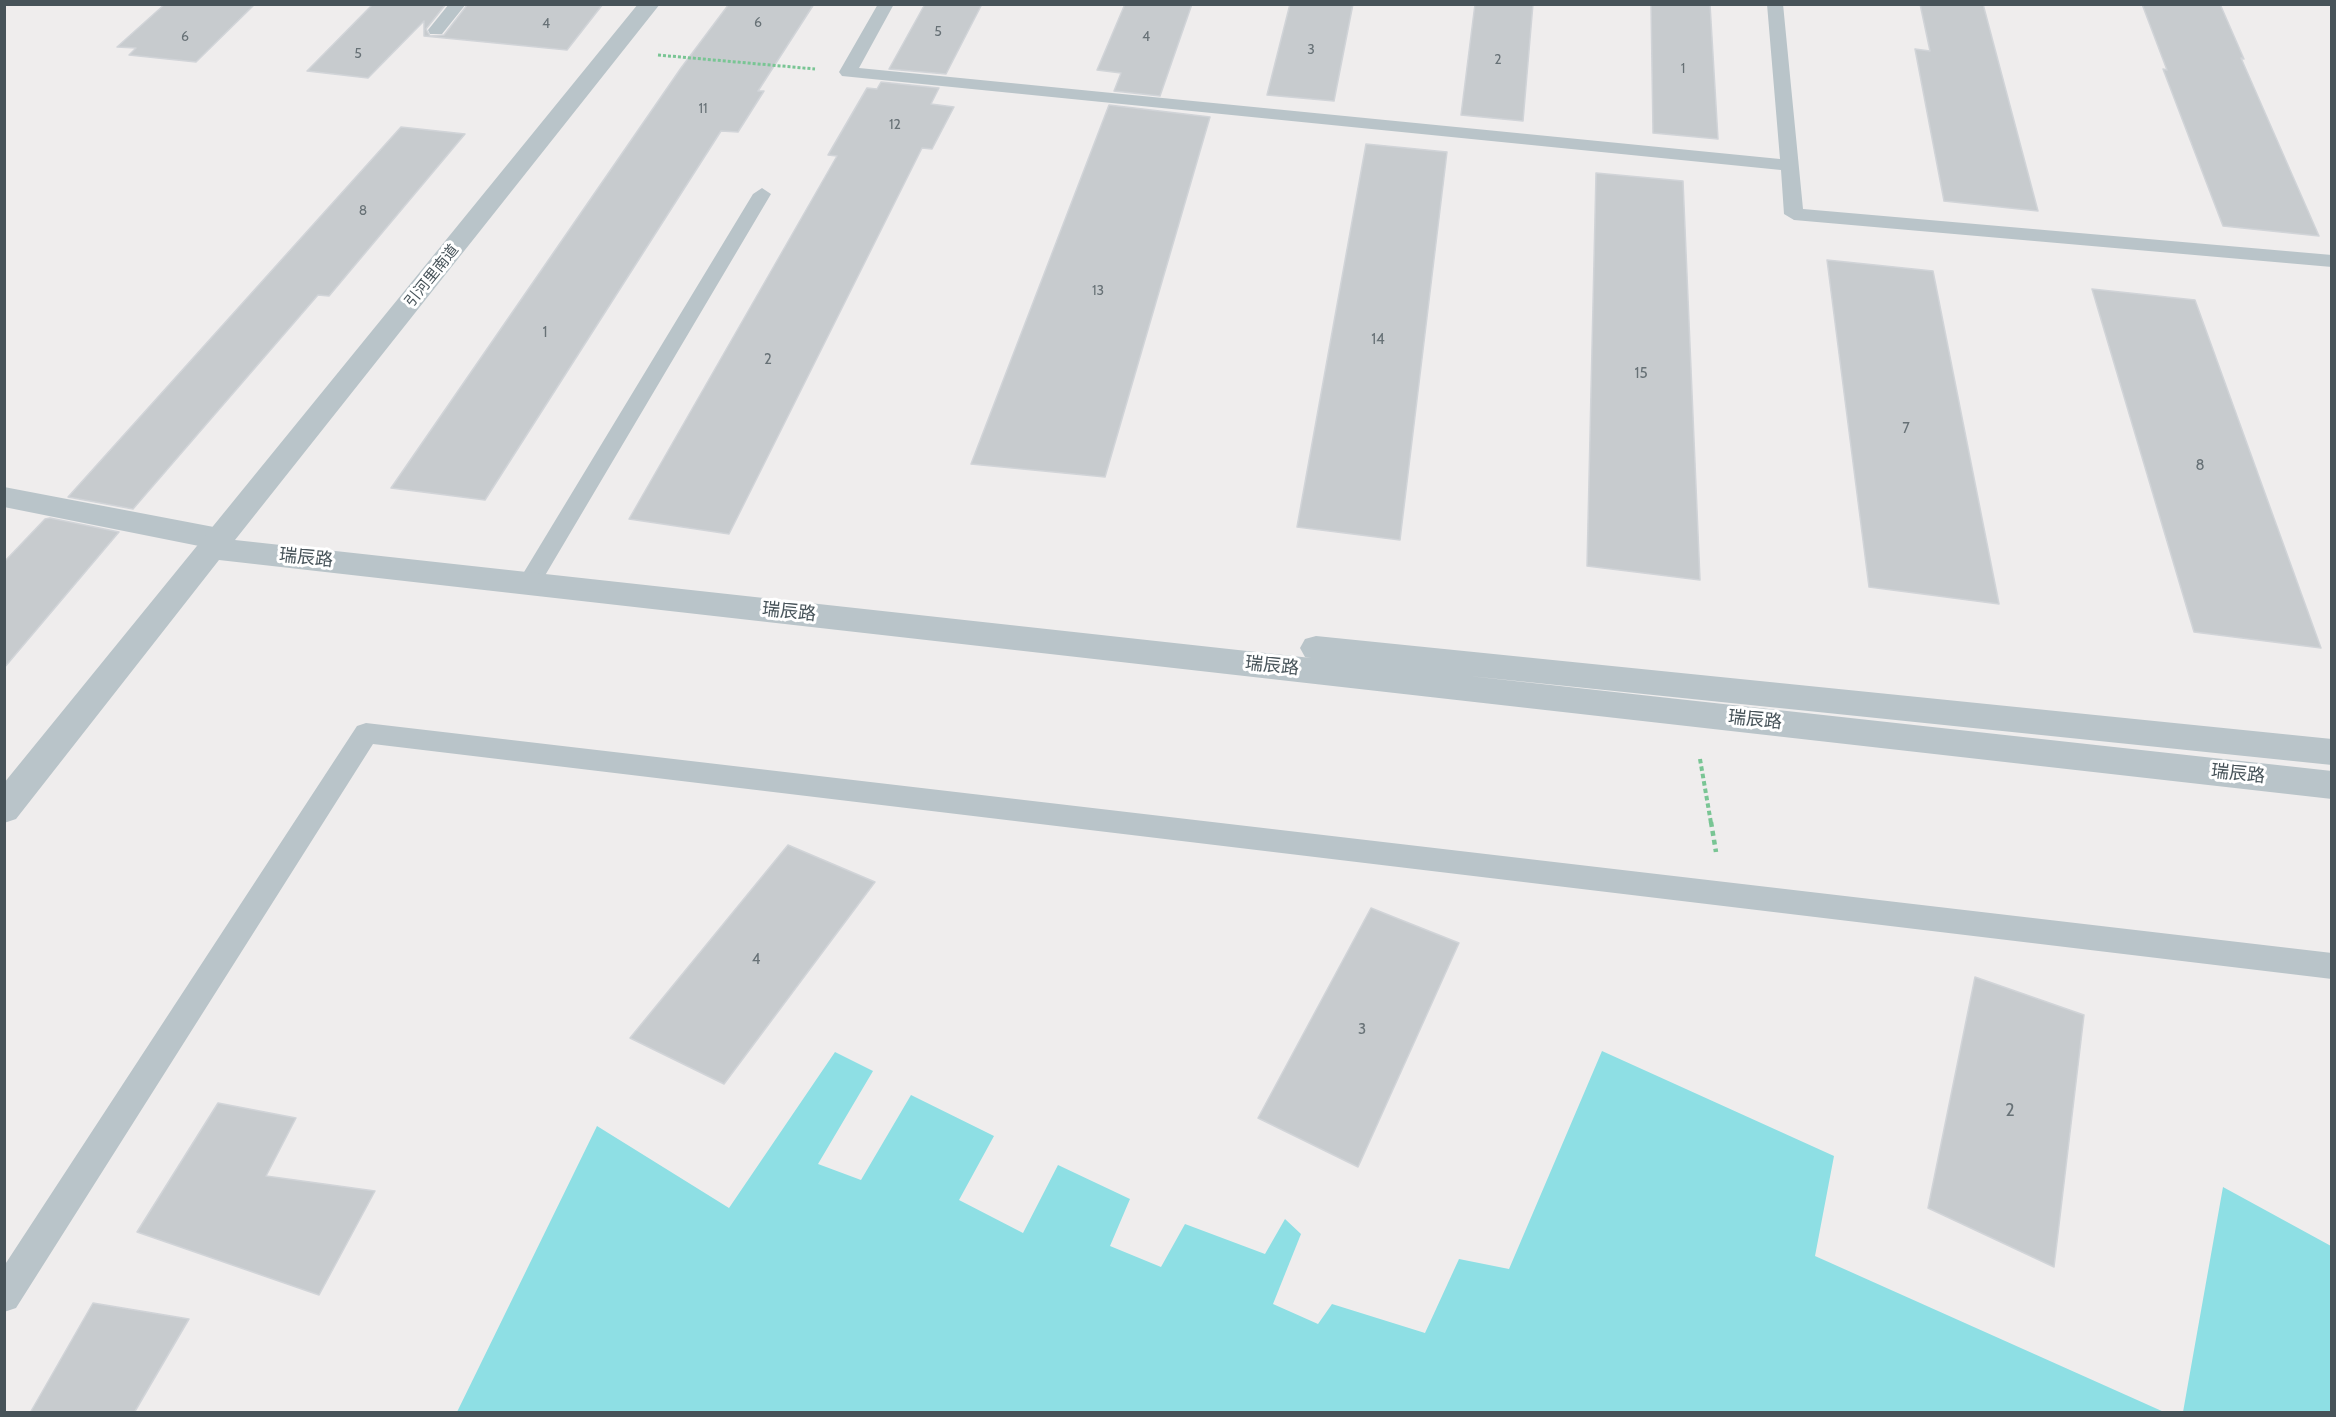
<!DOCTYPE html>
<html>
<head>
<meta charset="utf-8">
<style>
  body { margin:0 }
  #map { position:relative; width:2336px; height:1417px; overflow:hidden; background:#efeded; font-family:Cabin,sans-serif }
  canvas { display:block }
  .frame { position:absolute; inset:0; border:6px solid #475359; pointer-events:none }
</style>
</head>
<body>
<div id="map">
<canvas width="2336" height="1417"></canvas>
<div class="frame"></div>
</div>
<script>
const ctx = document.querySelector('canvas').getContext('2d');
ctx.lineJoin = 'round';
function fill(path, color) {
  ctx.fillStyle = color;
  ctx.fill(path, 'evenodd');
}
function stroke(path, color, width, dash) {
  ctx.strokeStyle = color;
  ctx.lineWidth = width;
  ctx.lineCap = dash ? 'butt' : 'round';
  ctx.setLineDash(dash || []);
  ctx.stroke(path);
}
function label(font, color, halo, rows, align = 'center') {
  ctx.font = font + ' Cabin,"Noto Sans SC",sans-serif';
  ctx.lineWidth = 6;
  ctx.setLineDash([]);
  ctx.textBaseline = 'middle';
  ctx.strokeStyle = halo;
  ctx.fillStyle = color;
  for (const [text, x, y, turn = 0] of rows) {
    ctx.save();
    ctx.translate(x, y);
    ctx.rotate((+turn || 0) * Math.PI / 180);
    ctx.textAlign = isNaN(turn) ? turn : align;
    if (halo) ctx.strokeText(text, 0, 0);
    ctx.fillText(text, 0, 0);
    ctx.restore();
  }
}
fill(new Path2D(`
  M1602 1051 1834 1156 1815 1256 2164 1412H457L597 1126 729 1208 835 1052 873 1071 818 1164 861 1180 911 1095 994 1136 959 1200 1023 1233 1058 1165 1130 1199 1110 1246 1161 1267 1185 1224 1265 1254 1285 1219 1301 1234 1273 1304 1318 1324 1332 1304 1425 1333 1459 1259 1509 1269Z
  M2223 1187 2331 1246V1412H2183Z`), '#8edfe4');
const building = new Path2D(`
  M165 4H255L196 62 129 55 136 48 117 47Z
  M373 4H446L426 29 430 36 444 35 468 4H603L567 50 424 36V21L368 78 307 71Z
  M729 4H814L758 91H764L738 132 721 131 485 500 391 488 681 68Z
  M925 4H982L946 74 889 69Z
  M1125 4H1192L1160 96 1114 91 1121 73 1097 70Z
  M1290 4H1353L1334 101 1267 95Z
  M1475 4H1533L1523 121 1461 115Z
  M1651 4H1710L1718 139 1653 133Z
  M1920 4H1983L2038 211 1944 201 1915 49 1930 51Z
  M2142 4H2220L2244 59 2241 58 2319 236 2223 226 2163 69 2167 70Z
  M881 82 939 88 931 104 954 107 932 149 922 148 729 534 629 519 837 156 828 155 867 88 877 89Z
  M1109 105 1210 117 1105 477 971 464Z
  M401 127 465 134 329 296 318 295 133 509 68 497Z
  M1366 144 1447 152 1400 540 1297 527Z
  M1596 173 1683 181 1700 580 1587 566Z
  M1827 260 1933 271 1999 604 1869 587Z
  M2092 289 2195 300 2321 648 2194 632Z
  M50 518 119 532 4 668V562L45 519Z
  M788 845 875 882 724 1084 630 1038Z
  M1371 908 1459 943 1358 1167 1258 1118Z
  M1975 977 2084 1015 2054 1267 1928 1208Z
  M218 1103 296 1118 266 1176 375 1191 319 1295 137 1232Z
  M93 1303 189 1319 134 1413H30Z`);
fill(building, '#c7cbce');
stroke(building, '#d1d4d8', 1.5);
stroke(new Path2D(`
  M658 55 815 69`), '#79c594', 3, [3, 2]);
stroke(new Path2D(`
  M1700 759 1711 823`), '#79c594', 4, [4.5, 3]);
stroke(new Path2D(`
  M1711 822 1716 852`), '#79c594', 4.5, [5, 4]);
fill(new Path2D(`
  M449 4H466L442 34H430L428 30Z
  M878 4H894L859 68 1780 159 1767 4H1783L1803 209 2332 255V267L1794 220 1784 214 1781 170 842 76 839 72Z
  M762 188 771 194 537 589 529 592 521 589 517 583 521 577 753 194Z
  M366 723 2332 953V979L373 744 16 1308 4 1312V1266L357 726Z`), '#b9c4c9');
fill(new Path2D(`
  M4 487 219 528 230 531 234 539 230 547 219 550 4 507Z`), '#b9c4c9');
fill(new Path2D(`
  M638 4H660L235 540 1311 658 1305 657 1300 648 1305 639 1316 636 2332 739V765L1469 676 2332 771V799L219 560 16 819 4 823V783Z`), '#b9c4c9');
label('14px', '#677176', null, [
  ["6",758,23],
  ["4",546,24],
  ["5",938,32],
  ["6",185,37],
  ["4",1146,37],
  ["3",1311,50],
  ["5",358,54],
  ["2",1498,60],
  ["1",1683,69],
  ["11",703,109],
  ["12",895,125],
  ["8",363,211],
  ["13",1098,291]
]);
label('15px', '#475359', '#fff', [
  ["引河里南道",432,276,-51]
]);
label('15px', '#677176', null, [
  ["1",545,333],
  ["14",1378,340],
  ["2",768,360],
  ["15",1641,374],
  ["7",1906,429],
  ["8",2200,466],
  ["4",756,960],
  ["3",1362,1030]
]);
label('18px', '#475359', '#fff', [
  ["瑞辰路",306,558,6],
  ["瑞辰路",789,612,6],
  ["瑞辰路",1272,666,6],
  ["瑞辰路",1755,720,6],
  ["瑞辰路",2238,774,6]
]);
label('18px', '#677176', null, [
  ["2",2010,1111]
]);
</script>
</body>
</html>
